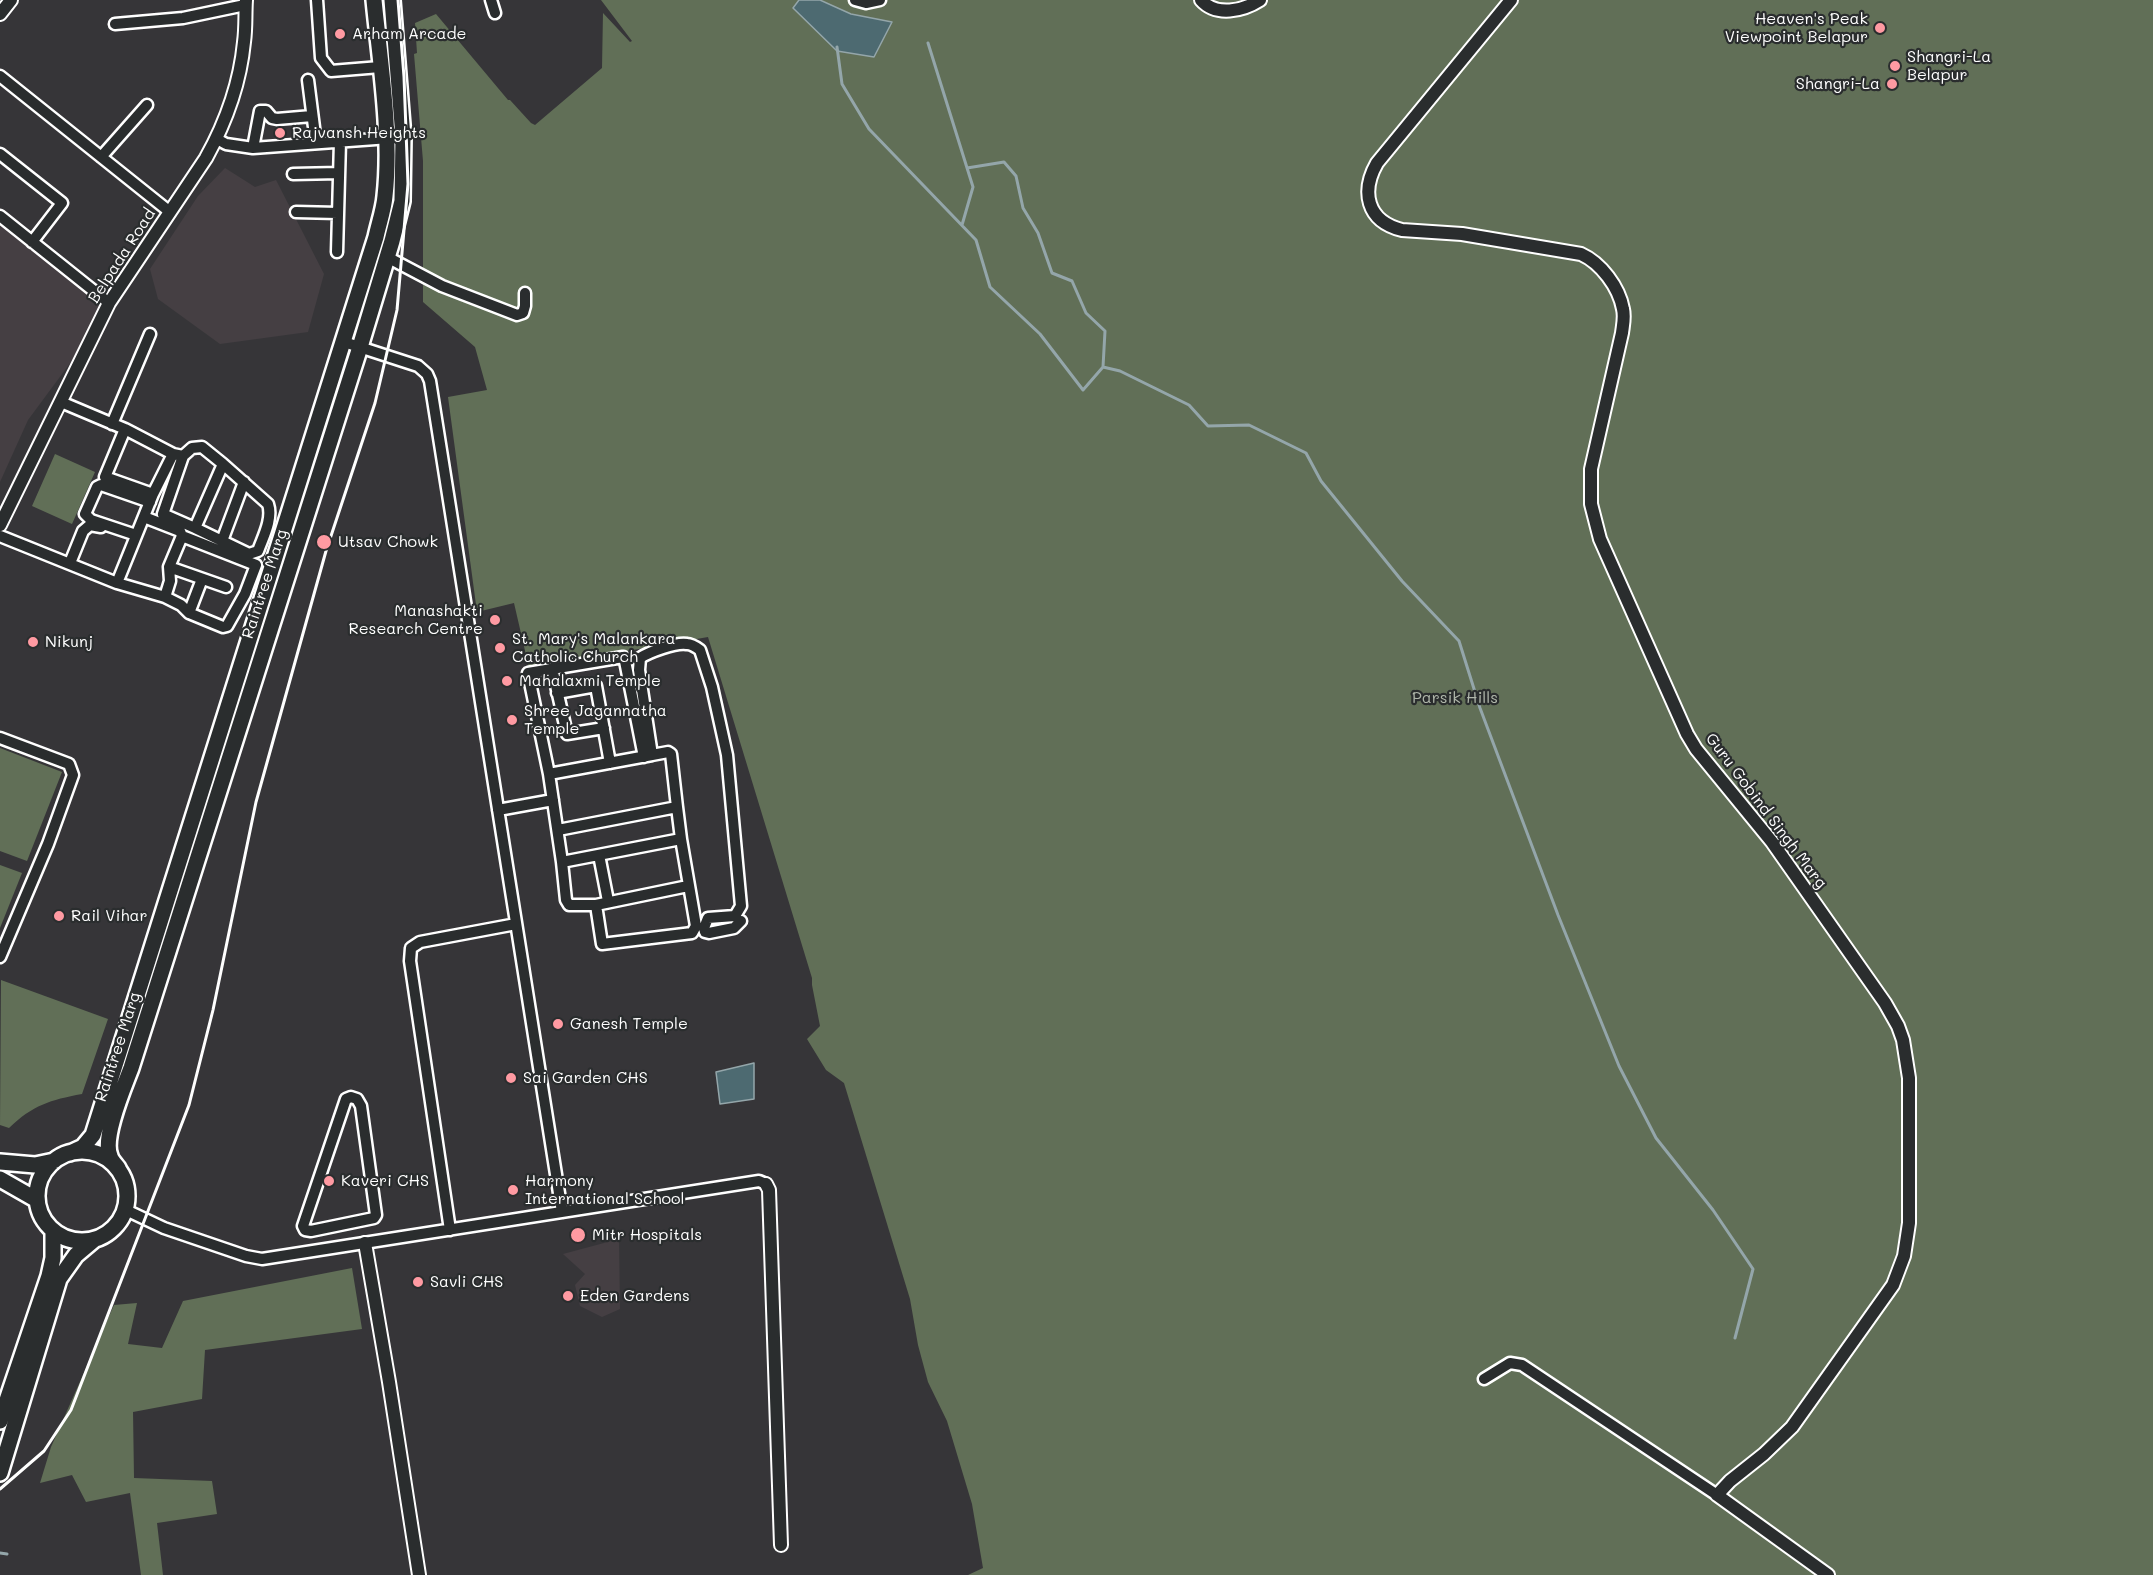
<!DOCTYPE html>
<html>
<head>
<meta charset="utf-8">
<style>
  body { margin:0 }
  canvas { display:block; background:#363538 }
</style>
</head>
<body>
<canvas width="2153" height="1575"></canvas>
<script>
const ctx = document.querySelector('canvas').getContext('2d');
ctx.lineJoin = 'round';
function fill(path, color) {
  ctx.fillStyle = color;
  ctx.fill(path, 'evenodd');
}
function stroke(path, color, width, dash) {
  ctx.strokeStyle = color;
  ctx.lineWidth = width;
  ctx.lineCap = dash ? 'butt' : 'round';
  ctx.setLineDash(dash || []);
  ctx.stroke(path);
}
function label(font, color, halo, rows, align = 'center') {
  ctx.font = font + ' Mali,sans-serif';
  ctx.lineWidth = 4.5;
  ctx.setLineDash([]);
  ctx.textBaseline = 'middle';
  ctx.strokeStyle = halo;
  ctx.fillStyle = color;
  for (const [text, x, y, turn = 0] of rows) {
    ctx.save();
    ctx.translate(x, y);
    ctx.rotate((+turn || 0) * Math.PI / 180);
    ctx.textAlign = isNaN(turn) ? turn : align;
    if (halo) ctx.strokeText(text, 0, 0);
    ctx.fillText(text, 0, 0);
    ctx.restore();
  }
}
fill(new Path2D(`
  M225 168 255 187 276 180 324 274 308 332 220 344 158 299 150 269 198 196Z
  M0 217 116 301 28 420 0 482Z
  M619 1239 620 1309 602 1317 580 1306 575 1285 585 1274 563 1254Z`), '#453f43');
fill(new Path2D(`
  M601 0H2153V1575H968L983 1568 972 1504 947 1421 928 1382 918 1345 910 1299 844 1083 826 1070 807 1039 820 1026 812 985V978L708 637 529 668 514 603 477 612 448 397 487 390 475 347 423 302V161L414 54 417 53 415 23 436 14 508 100H510L531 123 535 125 602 68 603 13 630 42 632 41Z
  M55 454 95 472 72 524 32 506Z
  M0 748 62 772 27 861 0 851Z
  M0 865 22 873 0 928Z
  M1 980 108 1019 82 1094C50 1100 33 1105 9 1128L0 1125Z
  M352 1268 362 1329 205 1350 202 1399 133 1412 134 1478 212 1481 217 1514 157 1523 163 1575H141L130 1493 86 1502 72 1475 40 1483 51 1447 114 1305 137 1303 128 1344 162 1348 183 1301Z`), '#616f57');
const water = new Path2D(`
  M799 0H820L851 14 892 22 874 57 837 51 793 8Z
  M754 1063V1099L720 1104 716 1072Z`);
fill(water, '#4d6a71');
stroke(water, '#94a6aa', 1.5);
stroke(new Path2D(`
  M928 43 973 187 962 225
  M837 47 842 84 869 129 976 240 990 287 1040 334 1083 390 1103 367 1120 371 1189 405 1208 426 1249 425 1306 453 1321 481 1402 581 1459 641 1480 708 1558 915 1619 1066 1656 1138 1713 1210 1753 1269 1735 1338
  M967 168 1004 162 1016 176 1023 208 1038 233 1052 273 1072 281 1086 313 1105 331 1103 367
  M0 1553 7 1554`), '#94a6aa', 3);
const minor = new Path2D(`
  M317 0 321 58 331 71 380 67
  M491 0 495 13
  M855 0 866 3 880 0
  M115 24 183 18 245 5
  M0 76 170 212
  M308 80 316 143
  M217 139 226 144 253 148 403 137
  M253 148 260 111H266L272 118 277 119 312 116
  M0 154 62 203 32 242
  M101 157 147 105
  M293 174 339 173
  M296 212 338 213
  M0 216 109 303
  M337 252 340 141
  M387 257 442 286 517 315 523 313 525 306V293
  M344 342 418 366 427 374 430 381 562 1212
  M61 402 125 429 173 454 153 494 117 583
  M112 424 150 334
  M125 429 105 477 153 494
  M173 454 183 456 192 448 202 447 223 464 195 528 163 514 183 456
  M195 528 249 554 258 551C263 537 273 519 268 504L223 464
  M136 535 91 520 85 514 97 487 101 485 150 502
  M0 536 117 583 165 597 181 605 189 613 223 627 227 626 245 594 256 565 182 536 180 531 144 517
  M222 541 244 482
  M70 563 83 531 90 525 101 527
  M169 567 226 587
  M165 597 170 581 169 567 182 536
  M189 613 202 579
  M552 668 567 734 604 728
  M557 693 596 686 610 763
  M0 738 69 764 73 775 48 844 0 957
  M652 755 668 752 671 754 677 807
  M549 774 652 755 639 670 640 658C649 652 676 642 687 644 691 644 696 647 700 650L712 687 727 755 741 906 735 916 708 918 704 928 705 932 709 933 734 928 741 921
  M498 810 553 800
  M558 830 677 807 681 839 562 862 549 774 528 673 623 657 625 661 644 757
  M599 855 608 901
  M562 862 566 900 569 905H596L688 886
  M596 905 602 944 692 933 696 926 681 839
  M351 1097 357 1099 361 1106 376 1215 374 1218 311 1231 305 1230 303 1226 346 1099Z
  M126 1210 164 1228 246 1256 262 1259 759 1181 766 1184
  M450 1230 410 961 411 948 420 942 516 924
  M1484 1379 1510 1363 1522 1365 1717 1495`);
const tertiary = new Path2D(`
  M1201 0C1216 17 1243 11 1260 0
  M1511 0 1377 163C1361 191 1366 221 1402 230L1462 234 1581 254C1601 263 1619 287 1623 309 1625 317 1623 325 1622 333L1591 469V504L1600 539 1687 734 1696 749 1772 842 1885 1003 1898 1026 1903 1040 1909 1078V1223L1904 1256 1893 1285 1792 1427 1764 1454 1730 1481 1717 1495 1828 1575
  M0 14 11 0
  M0 525 109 303 206 158C226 122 240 84 244 42 246 28 245 14 246 0
  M766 1184 769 1190 781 1545
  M365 1243 389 1382 419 1575`);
const primary = new Path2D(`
  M37 1196a45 45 0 1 1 90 0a45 45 0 1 1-90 0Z
  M70 1153 83 1147 93 1135 376 237C379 223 384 209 385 196 392 134 380 62 374 0
  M0 1162 35 1165 54 1161
  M118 1168C115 1164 111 1160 110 1156 102 1137 124 1087 131 1068L360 347 392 241 402 201 403 137 392 0
  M0 1179 37 1200
  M0 1421 49 1276 53 1258V1231
  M0 1473 59 1279 76 1255 95 1239`);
stroke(minor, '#fff', 15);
stroke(tertiary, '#fff', 16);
stroke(primary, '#fff', 20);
stroke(minor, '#2a2d2e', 10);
stroke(tertiary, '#2a2d2e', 12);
stroke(primary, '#2a2d2e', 15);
stroke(new Path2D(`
  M0 1489 44 1451 71 1410 189 1105 213 1010 256 802 326 551 375 403 397 310 408 184 404 77 398 0`), '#fff', 3);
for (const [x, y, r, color] of [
  [1880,28,6,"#ff9aa2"],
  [340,34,6,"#ff9aa2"],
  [1895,66,6,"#ff9aa2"],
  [1892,84,6,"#ff9aa2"],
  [280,133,6,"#ff9aa2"],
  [324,542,8,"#ff9aa2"],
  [495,620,6,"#ff9aa2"],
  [33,642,6,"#ff9aa2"],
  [500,648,6,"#ff9aa2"],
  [507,681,6,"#ff9aa2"],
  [512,720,6,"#ff9aa2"],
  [59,916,6,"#ff9aa2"],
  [558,1024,6,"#ff9aa2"],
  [511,1078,6,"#ff9aa2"],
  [329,1181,6,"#ff9aa2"],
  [513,1190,6,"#ff9aa2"],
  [578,1235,8,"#ff9aa2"],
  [418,1282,6,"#ff9aa2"],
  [568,1296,6,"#ff9aa2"]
]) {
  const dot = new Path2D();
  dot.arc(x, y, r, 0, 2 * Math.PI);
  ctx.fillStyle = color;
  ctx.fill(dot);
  stroke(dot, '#2a2d2e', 2);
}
label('16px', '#fff', '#2a2d2e', [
  ["Heaven's Peak",1868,19,"right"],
  ["Viewpoint Belapur",1868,37,"right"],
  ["Arham Arcade",352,34],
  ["Shangri-La",1907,57],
  ["Belapur",1907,75],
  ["Shangri-La",1880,84,"right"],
  ["Rajvansh Heights",292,133],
  ["Utsav Chowk",338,542],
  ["Manashakti",483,611,"right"],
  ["Research Centre",483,629,"right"],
  ["St. Mary's Malankara",512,639],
  ["Catholic Church",512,657],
  ["Nikunj",45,642],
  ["Mahalaxmi Temple",519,681],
  ["Shree Jagannatha",524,711],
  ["Temple",524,729],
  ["Rail Vihar",71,916],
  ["Ganesh Temple",570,1024],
  ["Sai Garden CHS",523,1078],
  ["Kaveri CHS",341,1181],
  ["Harmony",525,1181],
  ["International School",525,1199],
  ["Mitr Hospitals",592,1235],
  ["Savli CHS",430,1282],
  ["Eden Gardens",580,1296]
], 'left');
label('16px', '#fff', '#2a2d2e', [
  ["Belpada Road",122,256,-57],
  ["Raintree Marg",265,584,-72],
  ["Guru Gobind Singh Marg",1766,811,53],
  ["Raintree Marg",118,1047,-72]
]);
label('16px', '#b0b7ab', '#2a2d2e', [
  ["Parsik Hills",1455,698]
]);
</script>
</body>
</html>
